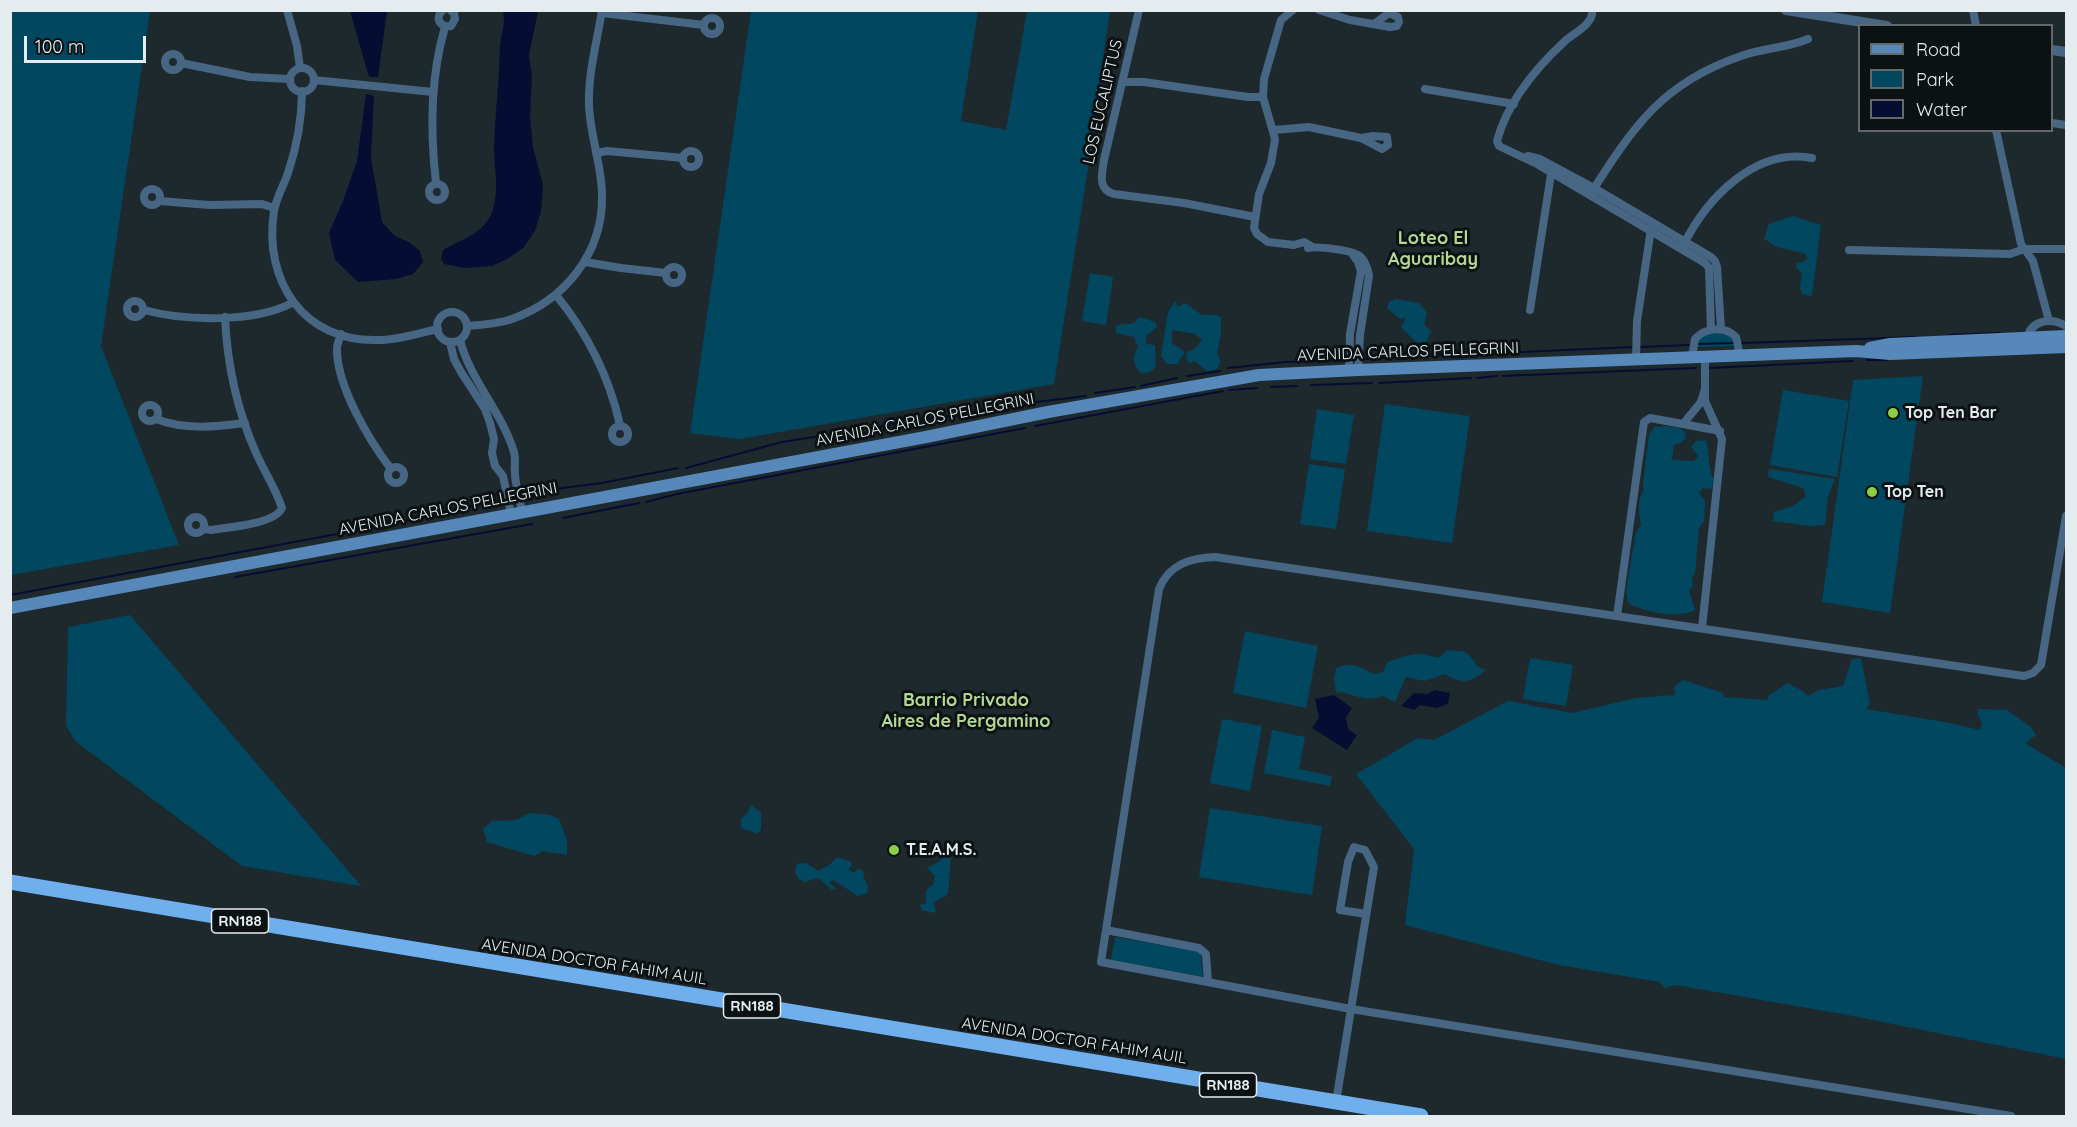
<!DOCTYPE html>
<html>
<head>
<meta charset="utf-8">
<style>
  body { margin:0 }
  #map { position:relative; width:2077px; height:1127px; overflow:hidden; background:#1e292e; font-family:Quicksand,sans-serif }
  canvas { display:block }
  .frame { position:absolute; inset:0; border:12px solid #e5ecef; pointer-events:none }
  .legend { position:absolute; left:1858px; top:24px; width:195px; height:108px; box-sizing:border-box; background:#0c1113; border:2px solid #63696b; margin:0; padding:8px 10px; list-style:none; font-size:18px; color:#e5ecef }
  .legend li { display:flex; align-items:center; gap:12px; height:30px }
  .legend b { width:30px; border:2px solid #63696b }
  .scale { position:absolute; left:24px; top:36px; width:122px; height:27px; box-sizing:border-box; border:3px solid #e5ecef; border-top:0; padding-left:8px; font-size:18px; line-height:21px; white-space:nowrap; color:#e5ecef; -webkit-text-stroke:4px #0c1113; paint-order:stroke }
</style>
</head>
<body>
<div id="map">
<canvas width="2077" height="1127"></canvas>
<div class="frame"></div>
<ul class="legend">
<li><b style="height:8px;background:#5788ba"></b>Road</li>
<li><b style="height:16px;background:#014760"></b>Park</li>
<li><b style="height:16px;background:#060d33"></b>Water</li>
</ul>
<div class="scale">100 m</div>
</div>
<script>
const ctx = document.querySelector('canvas').getContext('2d');
ctx.lineJoin = 'round';
function fill(path, color) {
  ctx.fillStyle = color;
  ctx.fill(path, 'evenodd');
}
function stroke(path, color, width, dash) {
  ctx.strokeStyle = color;
  ctx.lineWidth = width;
  ctx.lineCap = dash ? 'butt' : 'round';
  ctx.setLineDash(dash || []);
  ctx.stroke(path);
}
function label(font, color, halo, rows, align = 'center') {
  ctx.font = font + ' Quicksand,sans-serif';
  ctx.lineWidth = 6;
  ctx.setLineDash([]);
  ctx.textBaseline = 'middle';
  ctx.strokeStyle = halo;
  ctx.fillStyle = color;
  for (const [text, x, y, turn = 0] of rows) {
    ctx.save();
    ctx.translate(x, y);
    ctx.rotate((+turn || 0) * Math.PI / 180);
    ctx.textAlign = isNaN(turn) ? turn : align;
    if (halo) ctx.strokeText(text, 0, 0);
    ctx.fillText(text, 0, 0);
    ctx.restore();
  }
}
fill(new Path2D(`
  M11 10 150 11 101 346 179 545 11 575Z
  M751 11H978L961 121 1006 130 1027 11H1110L1090 142 1092 143 1054 384 740 439 690 433Z
  M1793 216 1821 225 1812 296 1802 294 1800 288 1802 273 1796 268 1797 263 1803 262 1807 258 1806 254 1777 247 1764 239 1769 224Z
  M1090 273 1113 277 1106 325 1082 321Z
  M1396 299 1419 303 1427 313 1424 325 1431 331 1427 342H1416L1401 327 1406 318 1400 319 1387 308 1389 302Z
  M1175 301 1178 307 1185 303 1202 315H1216L1221 317V333L1217 354 1221 361 1217 369 1207 371 1194 361 1190 363 1186 360 1187 352 1194 349 1202 341 1196 334 1172 330V343L1185 352 1177 364H1167L1161 356 1168 312Z
  M1139 317 1155 322 1157 327 1146 336V344L1155 345 1156 367 1148 373H1140C1133 363 1132 357 1138 347L1134 337 1116 333V325L1134 323Z
  M1716 332 1733 337 1734 346 1697 347 1700 337Z
  M1923 376 1890 613 1822 602 1853 380Z
  M1783 390 1849 401 1837 477 1770 465Z
  M1385 404 1470 416 1452 543 1367 531Z
  M1317 409 1354 415 1346 464 1310 459Z
  M1666 426 1680 428 1685 432 1686 438 1682 442 1674 445 1672 460 1694 461 1698 456 1691 447 1696 441 1706 440C1710 454 1707 468 1714 480L1711 489 1703 488 1699 493 1705 501 1704 521 1699 528 1695 574 1692 578 1693 586 1689 590 1695 610C1676 619 1645 612 1628 603L1626 590 1636 532 1641 525C1639 516 1638 508 1640 499 1642 493 1644 491 1643 484L1649 435 1654 427Z
  M1309 464 1345 469 1336 529 1300 524Z
  M1769 469 1835 479 1828 496 1825 525 1810 526 1773 521 1774 512 1793 506 1806 496 1803 488 1768 477Z
  M130 615 361 886 242 866 75 741 66 725 68 627Z
  M1245 631 1318 646 1306 708 1233 693Z
  M1448 650C1454 651 1463 650 1468 654 1476 661 1473 666 1486 670 1468 684 1463 684 1444 674L1425 681 1406 677 1395 702 1383 696C1362 703 1355 693 1336 692L1334 679 1336 668C1353 662 1358 666 1374 674L1383 672 1387 662C1410 655 1414 650 1438 658Z
  M1530 658 1573 665 1566 706 1523 699Z
  M1861 658 1870 704 1866 709 1950 723 1980 730 1982 724 1978 716V709L2007 710 2031 727 2036 735 2025 743 2066 768V1059L1853 1016 1676 985 1665 988 1660 982 1559 965 1405 925 1414 849 1356 774 1418 738 1434 740 1508 701 1572 713 1636 698 1675 695 1674 687 1683 680 1723 693 1724 697 1768 700V696L1787 683 1803 691 1808 696 1819 690 1843 686 1852 659Z
  M1222 719 1262 726 1250 791 1210 783Z
  M1272 730 1305 737 1299 769 1332 776 1330 786 1264 773Z
  M751 805 761 813V829L758 834 741 828V818L747 814Z
  M1210 808 1322 826 1312 895 1199 877Z
  M530 813 550 815 559 819 567 840V855L543 851 534 856 487 842 483 829 492 821 516 820Z
  M946 855H951L948 894 933 903 936 911 933 913 922 910 920 905 926 903C926 893 923 891 933 885L935 876 927 868 938 862Z
  M838 857 851 862 852 866 848 869 854 873 857 869 863 870 864 878 868 886 867 893 858 896 833 880 829 882 836 888 832 890 818 878 805 882 799 879 795 873 797 864 806 863 818 871 829 865Z
  M1115 937 1197 951 1201 955 1203 977 1111 960Z`), '#014760');
fill(new Path2D(`
  M350 11H387L378 77H369Z
  M503 11H538L529 55 532 76 530 116 533 147 543 185 541 211 535 231 524 247 509 258 492 266 464 268 444 264 441 259 443 250C461 239 483 235 492 212 500 190 494 170 494 148 495 114 499 81 500 47 501 34 506 23 503 11Z
  M366 94 374 96 371 158 382 222 395 236 409 242 420 251 423 262 413 274 396 279 358 282 335 260 329 233 343 201 357 161Z
  M1435 690 1450 693 1448 704 1437 708 1420 705 1414 710 1401 706 1414 693 1427 694Z
  M1334 695 1352 708 1346 718 1348 729 1357 735 1347 750 1312 728 1319 718 1315 699Z`), '#060d33');
stroke(new Path2D(`
  M1949 335 2000 333
  M1742 343 1916 337
  M1697 344 1734 343
  M1640 347 1689 345
  M1457 355 1632 347
  M1429 356 1444 355
  M1364 359 1423 356
  M1867 360H1888
  M1228 368 1286 362 1345 360
  M1710 368 1853 361
  M1187 376 1220 371
  M1503 376 1696 368
  M1477 378 1497 376
  M1379 383 1471 378
  M1311 385 1372 383
  M1141 386 1177 378
  M1271 387 1297 386
  M1229 390 1257 388
  M1095 393 1135 387
  M1035 426 1223 391
  M686 468 782 442 1028 403 1086 396
  M525 488 539 491 602 483 678 468
  M646 502 677 494 1025 428
  M563 518 639 503
  M235 577 532 524
  M10 595 412 520 478 504 496 494`), '#060d33', 2);
stroke(new Path2D(`
  M287 10 297 46 300 68
  M443 10C434 18 440 28 451 26L455 19 454 13 450 10
  M1139 10 1104 160C1102 174 1097 189 1114 194L1184 203 1255 217
  M1293 10 1281 20 1264 79 1263 97 1275 139 1271 163 1259 194 1254 228 1257 234 1268 242 1294 245 1304 242 1312 247
  M1319 10 1350 20 1390 27 1397 26 1399 22 1398 17 1389 13 1374 24
  M1592 10C1594 24 1574 33 1565 41 1537 67 1507 103 1497 141L1499 146 1537 164 1705 263 1709 268 1711 330
  M1973 10 1976 26
  M602 13 704 25
  M704 26a8 8 0 1 1 16 0a8 8 0 1 1-16 0Z
  M165 62a8 8 0 1 1 16 0a8 8 0 1 1-16 0Z
  M181 63 250 77 290 79
  M290 80a12 12 0 1 1 24 0a12 12 0 1 1-24 0Z
  M314 80 433 92
  M1122 82H1144L1248 97H1263
  M1425 89 1514 104
  M302 91C302 120 297 146 288 173 284 185 276 198 274 211 263 281 304 343 379 340 399 340 419 333 438 329
  M2052 123 2066 125
  M1274 130 1309 127 1361 138 1382 149 1388 145 1387 137 1373 136 1361 138
  M1996 130 2021 244 2033 261 2049 321
  M683 159a8 8 0 1 1 16 0a8 8 0 1 1-16 0Z
  M596 153 607 151 683 158
  M1528 156 1540 159 1594 188 1711 257 1715 261 1717 267 1721 329
  M436 183C430 131 430 78 445 27
  M429 192a8 8 0 1 1 16 0a8 8 0 1 1-16 0Z
  M144 197a8 8 0 1 1 16 0a8 8 0 1 1-16 0Z
  M1591 193C1634 126 1662 83 1741 56 1763 48 1787 48 1808 39
  M160 201 209 205 262 204 274 208
  M1683 246C1706 199 1755 147 1812 158
  M1308 248C1318 246 1354 250 1361 257 1366 263 1368 269 1369 276L1360 335 1358 370
  M1849 250 2010 254 2024 249H2066
  M585 262 621 268 666 273
  M666 275a8 8 0 1 1 16 0a8 8 0 1 1-16 0Z
  M556 295C588 334 609 376 620 425
  M127 309a8 8 0 1 1 16 0a8 8 0 1 1-16 0Z
  M144 310C184 321 254 323 292 303
  M1530 310 1551 174
  M437 327a15 15 0 1 1 30 0a15 15 0 1 1-30 0Z
  M467 326C481 325 498 324 512 319 565 300 603 253 602 196 602 165 590 136 589 105 588 73 597 42 602 10
  M341 334C340 338 337 344 337 348 336 385 369 440 391 469
  M460 340C470 380 502 412 514 452 516 461 514 467 515 475 516 488 520 500 522 512
  M450 342 454 359 461 372 485 409 490 423 494 439 492 453 495 466 503 476 511 514
  M2027 342C2028 320 2050 317 2066 326
  M1692 357 1695 339C1706 327 1725 326 1736 337L1740 355
  M1636 359 1637 321 1651 229
  M1349 370 1350 334 1361 271 1358 262 1353 255
  M142 413a8 8 0 1 1 16 0a8 8 0 1 1-16 0Z
  M156 419C184 430 215 427 245 423
  M1683 424 1720 431
  M612 434a8 8 0 1 1 16 0a8 8 0 1 1-16 0Z
  M388 475a8 8 0 1 1 16 0a8 8 0 1 1-16 0Z
  M188 525a8 8 0 1 1 16 0a8 8 0 1 1-16 0Z
  M203 529 212 530C229 527 275 524 282 508 276 489 264 471 256 453 237 410 227 364 225 317
  M1617 616 1644 422 1650 418 1683 424 1701 402 1705 389
  M1702 628 1722 439 1705 401V357
  M1106 930 1199 948 1206 954 1208 982
  M1336 1102 1374 867 1365 850 1354 847 1348 862 1340 910 1366 914
  M2011 1116 1351 1009 1101 962 1159 589C1169 564 1191 558 1215 557L2024 676 2033 673 2041 665 2066 516`), '#476684', 8);
stroke(new Path2D(`
  M1786 10 1887 26
  M2052 50 2066 52`), '#476684', 10);
stroke(new Path2D(`
  M1870 348 1890 344 2066 336
  M10 608 926 437 1048 412 1259 375 1358 370 1856 351 1890 354 2066 347`), '#5788ba', 12);
stroke(new Path2D(`
  M10 882 1421 1116`), '#70afee', 15);
for (const [x, y, r, color] of [
  [1893,413,6,"#8cce45"],
  [1872,492,6,"#8cce45"],
  [894,850,6,"#8cce45"]
]) {
  const dot = new Path2D();
  dot.arc(x, y, r, 0, 2 * Math.PI);
  ctx.fillStyle = color;
  ctx.fill(dot);
  stroke(dot, '#0c1113', 2);
}
for (const [x, y, w] of [
  [240,921,57],
  [752,1006,57],
  [1228,1085,57]
]) {
  const box = new Path2D();
  box.roundRect(x - w / 2, y - 12, w, 24, 4.5);
  ctx.fillStyle = '#0c1113';
  ctx.fill(box);
  stroke(box, '#e5ecef', 1.5);
}
label('bold 15px', '#e5ecef', null, [
  ["RN188",240,921],
  ["RN188",752,1006],
  ["RN188",1228,1085]
]);
label('16px', '#e5ecef', '#0c1113', [
  ["LOS EUCALIPTUS",1103,102,-77],
  ["AVENIDA CARLOS PELLEGRINI",1408,352,-2],
  ["AVENIDA CARLOS PELLEGRINI",925,420,-11],
  ["AVENIDA CARLOS PELLEGRINI",448,509,-11],
  ["AVENIDA DOCTOR FAHIM AUIL",594,962,9],
  ["AVENIDA DOCTOR FAHIM AUIL",1074,1041,9]
]);
label('bold 16px', '#e5ecef', '#0c1113', [
  ["Top Ten Bar",1905,413],
  ["Top Ten",1884,492],
  ["T.E.A.M.S.",906,850]
], 'left');
label('bold 18px', '#b3d893', '#0c1113', [
  ["Loteo El",1433,239],
  ["Aguaribay",1433,260],
  ["Barrio Privado",966,701],
  ["Aires de Pergamino",966,722]
]);
</script>
</body>
</html>
